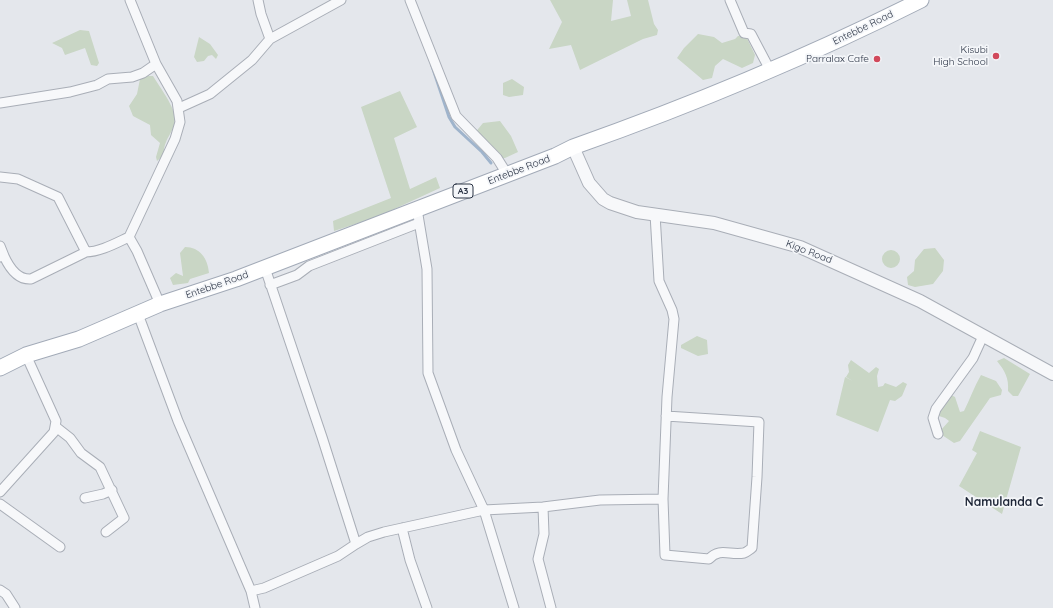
<!DOCTYPE html>
<html>
<head>
<meta charset="utf-8">
<style>
  body { margin:0 }
  canvas { display:block; background:#e4e7ec }
</style>
</head>
<body>
<canvas width="1053" height="608"></canvas>
<script>
const ctx = document.querySelector('canvas').getContext('2d');
ctx.lineJoin = 'round';
function fill(path, color) {
  ctx.fillStyle = color;
  ctx.fill(path, 'evenodd');
}
function stroke(path, color, width, dash) {
  ctx.strokeStyle = color;
  ctx.lineWidth = width;
  ctx.lineCap = dash ? 'butt' : 'round';
  ctx.setLineDash(dash || []);
  ctx.stroke(path);
}
function label(font, color, halo, rows, align = 'center') {
  ctx.font = font + ' Quicksand,sans-serif';
  ctx.lineWidth = 3.5;
  ctx.setLineDash([]);
  ctx.textBaseline = 'middle';
  ctx.strokeStyle = halo;
  ctx.fillStyle = color;
  for (const [text, x, y, turn = 0] of rows) {
    ctx.save();
    ctx.translate(x, y);
    ctx.rotate((+turn || 0) * Math.PI / 180);
    ctx.textAlign = isNaN(turn) ? turn : align;
    if (halo) ctx.strokeText(text, 0, 0);
    ctx.fillText(text, 0, 0);
    ctx.restore();
  }
}
fill(new Path2D(`
  M550 0H613L611 21 631 16 627 0H648L654 24 658 30 657 35 643 39 580 70 571 45 549 49 562 22Z
  M80 30 89 31 99 63 97 66 91 65 85 48 65 55 62 48 52 43Z
  M698 34 714 37 722 43 735 39 738 36H746L755 55 753 63 742 68 723 59 715 66 712 78 703 80 677 58 684 48Z
  M199 37 210 44 218 55 216 59 212 55 208 56 204 61 197 62 194 57Z
  M145 76H153C159 86 176 108 175 120 174 133 163 139 164 155L157 161 156 157 160 143 151 135 150 125 133 116 129 106 137 94 140 79Z
  M512 79 524 87 523 95 509 97 503 95V83Z
  M400 91 417 127 394 138 410 189 436 177 440 188 377 217 334 231 333 221 391 198 361 107Z
  M500 121 511 136 518 152 505 158 495 159 474 134 483 123Z
  M185 247C200 247 208 259 209 273L190 279 188 283 173 285 170 278 176 273 183 276 180 253Z
  M935 248 944 260 943 271 933 284 915 287 908 285 907 277 914 271 915 260 924 249Z
  M882 259a9 9 0 1 1 18 0a9 9 0 1 1-18 0Z
  M697 336 707 340 708 354 698 356 681 348V345Z
  M1004 358 1030 374 1018 396H1013L1008 391C1009 378 1005 371 997 361Z
  M851 360 869 373 876 367 879 369 877 376 878 387 883 386 885 383 896 387 903 382 907 384 902 396 895 401 890 400 878 432 836 415 845 377 853 381 846 377 849 372 848 365Z
  M981 375 996 381 1002 390 1001 395 990 398 960 441 954 443 942 435 941 430 949 421 945 418 936 415 949 394 955 397 960 412 964 411C970 399 974 387 981 375Z
  M980 431 1021 447 1002 514 959 486 977 453 972 450Z`), '#c9d6c5');
stroke(new Path2D(`
  M432 66 449 117 455 127 482 152 491 163`), '#9fb4cc', 3);
const minor = new Path2D(`
  M130 0 156 64 177 101 180 122 175 139 129 237 137 251 160 304
  M258 0 261 14 270 39
  M410 0 456 116 497 158 507 174
  M730 0 744 33 751 34 770 70
  M0 103 70 92 97 85 108 79 132 77 143 73 156 64
  M179 108 210 94 252 60 270 39 341 0
  M0 177 18 179 58 197 86 252
  M417 209 427 269 428 373 456 450 484 510 514 608
  M0 246 4 256
  M0 257 4 256C9 267 17 280 31 279L86 252C100 252 116 243 129 237
  M270 285 297 275 309 266 419 223
  M138 314 178 421 251 591 255 608
  M56 427 70 438 81 453 100 467 124 518 106 532
  M938 434 933 418 936 409 973 358 983 336
  M0 492 54 432 56 421 26 355
  M85 498 103 494 112 490
  M663 499 665 555 709 559C720 547 730 556 744 553 747 552 750 549 752 548L757 477 759 422 666 416
  M0 504 60 547
  M543 507 544 534 538 559 551 608
  M402 528 410 560 427 608
  M356 544 368 537 384 532 484 510 543 507 600 500 663 499 667 397 674 319 672 310 659 281 655 214
  M0 590 6 594 15 608
  M251 591 264 588 338 556 356 544 322 437 265 268`);
const tertiary = new Path2D(`
  M573 147 589 183 603 199 610 203 637 212 714 223 800 247 920 301 1053 374`);
const primary = new Path2D(`
  M0 368 26 355 79 339 160 304 236 279 555 156 573 147C692 105 808 57 921 0`);
stroke(minor, '#a9aeb7', 11);
stroke(tertiary, '#a9aeb7', 14);
stroke(primary, '#a3abb8', 17);
stroke(minor, '#f7f8fa', 9);
stroke(tertiary, '#f7f8fa', 12);
stroke(primary, '#fff', 15);
for (const [x, y, r, color] of [
  [996,56,4,"#d1495b"],
  [877,59,4,"#d1495b"]
]) {
  const dot = new Path2D();
  dot.arc(x, y, r, 0, 2 * Math.PI);
  ctx.fillStyle = color;
  ctx.fill(dot);
  stroke(dot, '#f4f6f9', 1.5);
}
for (const [x, y, w] of [
  [463,191,20]
]) {
  const box = new Path2D();
  box.roundRect(x - w / 2, y - 7, w, 14, 3);
  ctx.fillStyle = '#f4f6f9';
  ctx.fill(box);
  stroke(box, '#2b3445', 1);
}
label('bold 9px', '#2b3445', null, [
  ["A3",463,191]
]);
label('10px', '#2b3445', '#f4f6f9', [
  ["Entebbe Road",863,28,-26],
  ["Entebbe Road",519,170,-21],
  ["Kigo Road",809,252,21],
  ["Entebbe Road",217,285,-19]
]);
label('10px', '#2b3445', '#f4f6f9', [
  ["Kisubi",988,50],
  ["High School",988,62],
  ["Parralax Cafe",869,59]
], 'right');
label('bold 12px', '#1d2536', '#f4f6f9', [
  ["Namulanda C",1004,502]
]);
</script>
</body>
</html>
